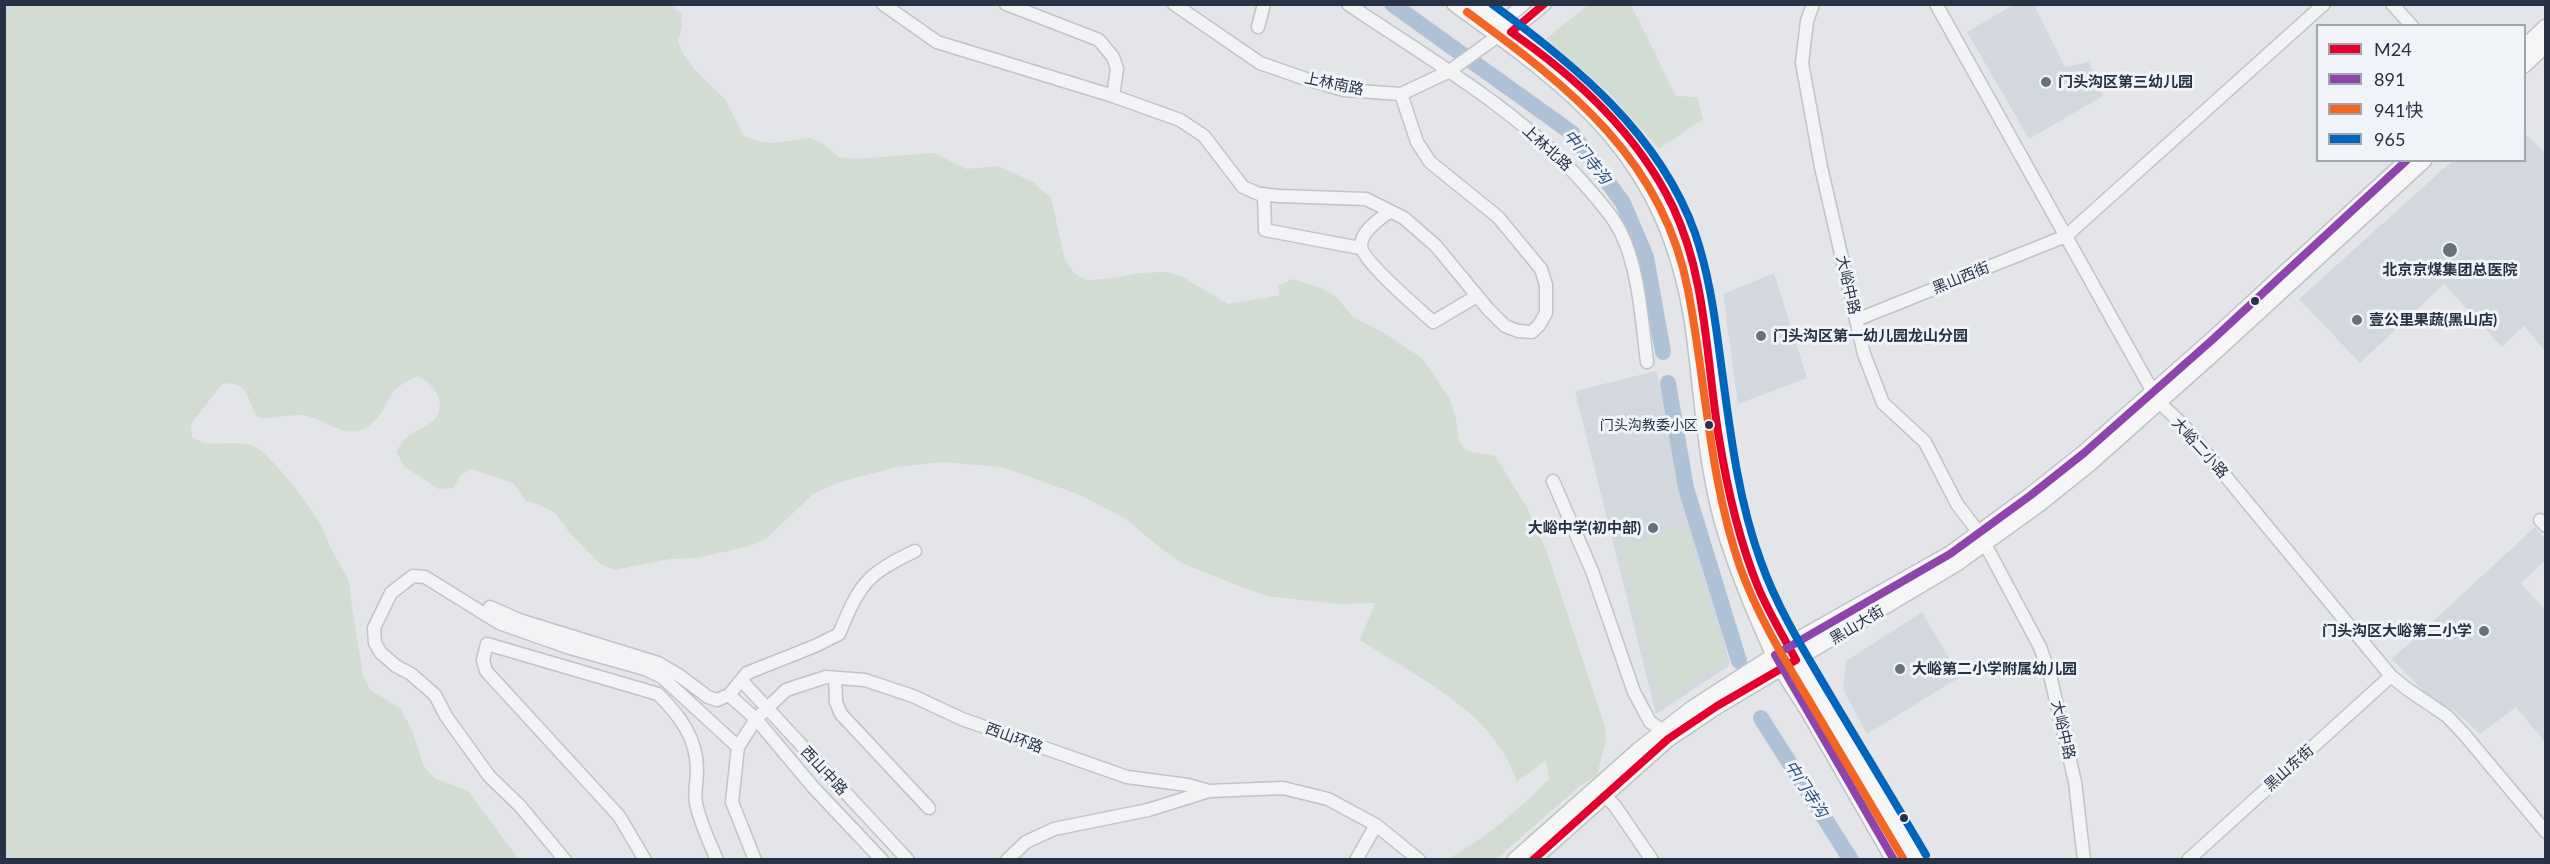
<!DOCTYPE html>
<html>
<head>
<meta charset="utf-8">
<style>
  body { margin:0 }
  #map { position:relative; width:2550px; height:864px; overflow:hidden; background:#e3e5e8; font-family:Lato,"Noto Sans SC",sans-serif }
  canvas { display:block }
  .frame { position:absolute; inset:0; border:6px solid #273244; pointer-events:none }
  .legend { position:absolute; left:2316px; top:24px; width:210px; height:138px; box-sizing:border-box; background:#f0f3f8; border:2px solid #a0a6b0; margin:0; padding:8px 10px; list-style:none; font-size:18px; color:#273244 }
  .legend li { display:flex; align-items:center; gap:12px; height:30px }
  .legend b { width:30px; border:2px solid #a0a6b0 }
</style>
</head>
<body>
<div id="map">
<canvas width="2550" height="864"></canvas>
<div class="frame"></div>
<ul class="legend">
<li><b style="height:8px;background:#e4002b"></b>M24</li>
<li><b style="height:8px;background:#8e44ad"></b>891</li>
<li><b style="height:8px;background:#f26522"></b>941快</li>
<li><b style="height:8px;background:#0065bd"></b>965</li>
</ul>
</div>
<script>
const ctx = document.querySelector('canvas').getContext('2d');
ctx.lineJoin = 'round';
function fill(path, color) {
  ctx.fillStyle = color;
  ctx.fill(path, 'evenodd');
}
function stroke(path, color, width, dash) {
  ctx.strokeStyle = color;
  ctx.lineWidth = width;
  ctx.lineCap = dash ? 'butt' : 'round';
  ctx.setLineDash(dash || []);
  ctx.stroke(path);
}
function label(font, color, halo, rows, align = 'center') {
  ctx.font = font + ' Lato,"Noto Sans SC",sans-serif';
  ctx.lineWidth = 6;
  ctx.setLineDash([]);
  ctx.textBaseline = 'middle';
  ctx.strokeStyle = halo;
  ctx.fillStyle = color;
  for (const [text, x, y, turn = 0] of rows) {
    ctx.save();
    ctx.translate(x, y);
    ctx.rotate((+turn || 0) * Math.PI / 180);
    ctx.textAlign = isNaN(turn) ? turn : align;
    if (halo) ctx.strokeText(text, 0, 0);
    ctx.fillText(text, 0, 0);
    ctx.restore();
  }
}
fill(new Path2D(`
  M2013 5H2034L2065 67 2089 62 2103 96 2029 139 1967 32Z
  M2525 133 2545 153V351L2524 326 2502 347 2444 284 2360 363 2299 299 2452 161 2524 160Z
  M1774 273 1807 378 1738 404 1723 294Z
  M1656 371 1730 665 1656 714 1575 391Z
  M2535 527 2545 539V561L2521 583 2545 610V742L2516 707 2480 734 2453 709 2432 700 2392 659Z
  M1922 612 1960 677 1867 734 1843 689 1846 661Z`), '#d3d8df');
fill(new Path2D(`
  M5 4 671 5 681 13 682 27 678 41 682 52 695 70 725 99 744 136 757 141 772 143 810 138 822 143 839 157 855 159 934 153 966 169 998 166 1033 182 1051 198 1065 260 1074 273 1086 280 1106 279 1139 273 1165 272 1181 276 1228 304 1280 295 1278 286 1293 279 1322 288 1337 298 1354 318 1381 331 1423 359 1449 398 1455 415 1459 441 1466 451 1495 456 1528 509 1547 552 1605 727 1606 739 1597 775 1580 786 1496 859H1448C1483 840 1521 808 1549 779L1546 760 1517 782C1495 712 1418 678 1360 640L1375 603 1338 604 1267 596 1242 587 1184 564 1164 551 1126 519 1080 495 1002 467 943 462 897 467 870 474 837 483 813 494 767 538 750 546 697 558 670 559 615 570 600 564 569 532 555 513 540 505 526 501 513 483 471 469 461 475 453 488 438 489 404 466 396 451C400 446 403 440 408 436 423 427 444 421 439 400 436 388 428 381 418 376 411 379 399 385 394 391 384 403 387 411 370 425 347 444 324 416 300 415 286 415 272 419 258 418 244 397 253 384 223 383L191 424 192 437C209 450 232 438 253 446 271 453 314 511 323 529 327 536 328 544 332 551 341 568 352 579 351 600L363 675 370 690 400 708 412 730 424 767 436 779 468 791 517 857 514 860 5 859Z
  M1589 4 1631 5 1676 96 1697 97 1703 119 1659 149 1609 93 1546 39Z
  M1685 525 1726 660 1661 702 1619 549Z`), '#d3dcd3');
stroke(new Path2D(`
  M1392 4 1572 133 1623 203 1646 257 1663 352
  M1668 383 1686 488 1739 661
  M1761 718 1851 860`), '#afc2d5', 16);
const minor = new Path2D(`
  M883 4 937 42 1113 96 1180 120 1204 136 1243 187 1259 194 1279 196 1366 199 1404 218 1436 246 1488 309 1505 326 1518 331 1532 332 1539 325 1546 313V285L1541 269 1498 217 1430 162 1417 142 1401 94
  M1006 4 1099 40 1113 57 1117 69 1113 96
  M1174 4 1260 63 1303 78 1344 90 1401 94 1448 72 1498 36 1511 32 1545 4
  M1348 4C1429 59 1522 112 1586 186 1598 200 1613 216 1621 233 1639 269 1642 323 1647 362
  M1813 4 1807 21 1802 63 1821 167 1864 354 1883 403 1925 442 1957 504 1979 533
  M1936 4 2158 401 2184 426 2391 676 2407 689 2447 716 2464 734 2546 832
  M2392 4 2412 26
  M1258 27 1264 4
  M1499 32 1500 24 1524 4
  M1264 194 1265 230 1360 248
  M1390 211C1379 220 1362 230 1361 245 1360 259 1420 310 1433 322L1477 296
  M1856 320 2066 236 2324 4
  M1553 481 1592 571 1634 692 1650 722 1662 730
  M2540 520 2546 526
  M1985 544 2040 647 2050 675 2075 782 2084 860
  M490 607 519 620 658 663 680 676 708 697 717 700 729 695 747 673 815 646 839 634C860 584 865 575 915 551
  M835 678 836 702 841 714 929 808
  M742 681 908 860
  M729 695 756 719 813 787 882 860
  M1605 796 1615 806 1652 860
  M565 860 520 806 489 776 446 716 435 695 411 674 396 666 381 653 375 643 374 628 391 593 413 576 425 577 499 623 570 648 645 669 662 677 738 747
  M645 860 619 816 486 671 483 660 487 644 658 694C680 716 697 738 697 770 697 781 694 792 696 803 700 823 709 841 717 860
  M755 860 732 802 738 747 756 719 786 690 826 677 865 680 913 696 962 719 1127 777 1188 785 1209 791 1283 788 1328 799 1376 825 1419 860
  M1007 860 1026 842 1054 829 1148 810 1209 791
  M1356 860 1376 825
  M2188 860 2391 676`);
const major = new Path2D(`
  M1455 4C1583 96 1667 159 1693 325 1703 395 1705 469 1727 537 1740 577 1757 618 1775 657 1785 676 1798 694 1809 712 1837 761 1865 810 1894 860
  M1473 4C1579 80 1671 149 1698 285 1715 371 1718 460 1744 545 1762 604 1793 653 1824 705 1855 757 1886 808 1917 860
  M2524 48 2546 27
  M2524 65 2546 44
  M1515 860 1639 750 1693 708 1803 637 1950 554 2031 495 2084 453 2211 341 2408 160
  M1532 860 1668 739 1717 706 1957 563 2039 504 2089 464 2217 350 2424 160`);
stroke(minor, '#c1c3c6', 15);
stroke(major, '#bfc2c6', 18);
stroke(minor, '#f2f3f5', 12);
stroke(major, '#f6f6f7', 15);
stroke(new Path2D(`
  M1533 860 1668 739 1717 706 1796 660C1783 636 1769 613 1758 587 1739 540 1727 488 1719 438 1706 360 1707 279 1673 207 1637 133 1577 78 1511 32L1544 4`), '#e4002b', 8);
stroke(new Path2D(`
  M1894 860 1775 655 1950 554 2031 495 2084 453 2211 341 2407 160`), '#8e44ad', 8);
stroke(new Path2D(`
  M1467 12C1569 87 1663 159 1688 290 1706 383 1709 477 1740 567 1758 617 1786 662 1813 707 1843 758 1874 809 1904 860`), '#f26522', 8);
stroke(new Path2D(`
  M1492 4C1575 65 1659 133 1695 233 1708 271 1714 311 1719 349 1729 421 1736 494 1761 562 1778 610 1806 654 1832 698 1863 750 1895 802 1926 855`), '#0065bd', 8);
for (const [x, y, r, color] of [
  [2046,82,6,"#69717d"],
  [2450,250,8,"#69717d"],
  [2255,301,5,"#273244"],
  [2357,320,6,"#69717d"],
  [1761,336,6,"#69717d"],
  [1709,425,5,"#273244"],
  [1653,528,6,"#69717d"],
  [2484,631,6,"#69717d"],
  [1900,669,6,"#69717d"],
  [1904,818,5,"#273244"]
]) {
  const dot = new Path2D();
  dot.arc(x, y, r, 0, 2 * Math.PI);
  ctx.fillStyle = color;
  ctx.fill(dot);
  stroke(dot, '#f0f3f8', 2);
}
label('14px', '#273244', '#f0f3f8', [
  ["门头沟教委小区",1698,425]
], 'right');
label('bold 15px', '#273244', '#f0f3f8', [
  ["门头沟区第三幼儿园",2058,82],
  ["北京京煤集团总医院",2450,270,"center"],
  ["壹公里果蔬(黑山店)",2369,320],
  ["门头沟区第一幼儿园龙山分园",1773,336],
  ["大峪中学(初中部)",1641,528,"right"],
  ["门头沟区大峪第二小学",2472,631,"right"],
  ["大峪第二小学附属幼儿园",1912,669]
], 'left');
label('15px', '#273244', '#f0f3f8', [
  ["上林南路",1334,84,12],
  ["上林北路",1547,148,42],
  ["黑山西街",1961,278,-22],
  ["大峪中路",1848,285,77],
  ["大峪二小路",2200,448,48],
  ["黑山大街",1857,625,-31],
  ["大峪中路",2063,730,77],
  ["西山环路",1014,738,20],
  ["黑山东街",2289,768,-42],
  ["西山中路",824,771,47]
]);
label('italic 16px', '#2e517b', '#f0f3f8', [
  ["中门寺沟",1587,157,51],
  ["中门寺沟",1806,789,57]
]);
</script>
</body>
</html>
